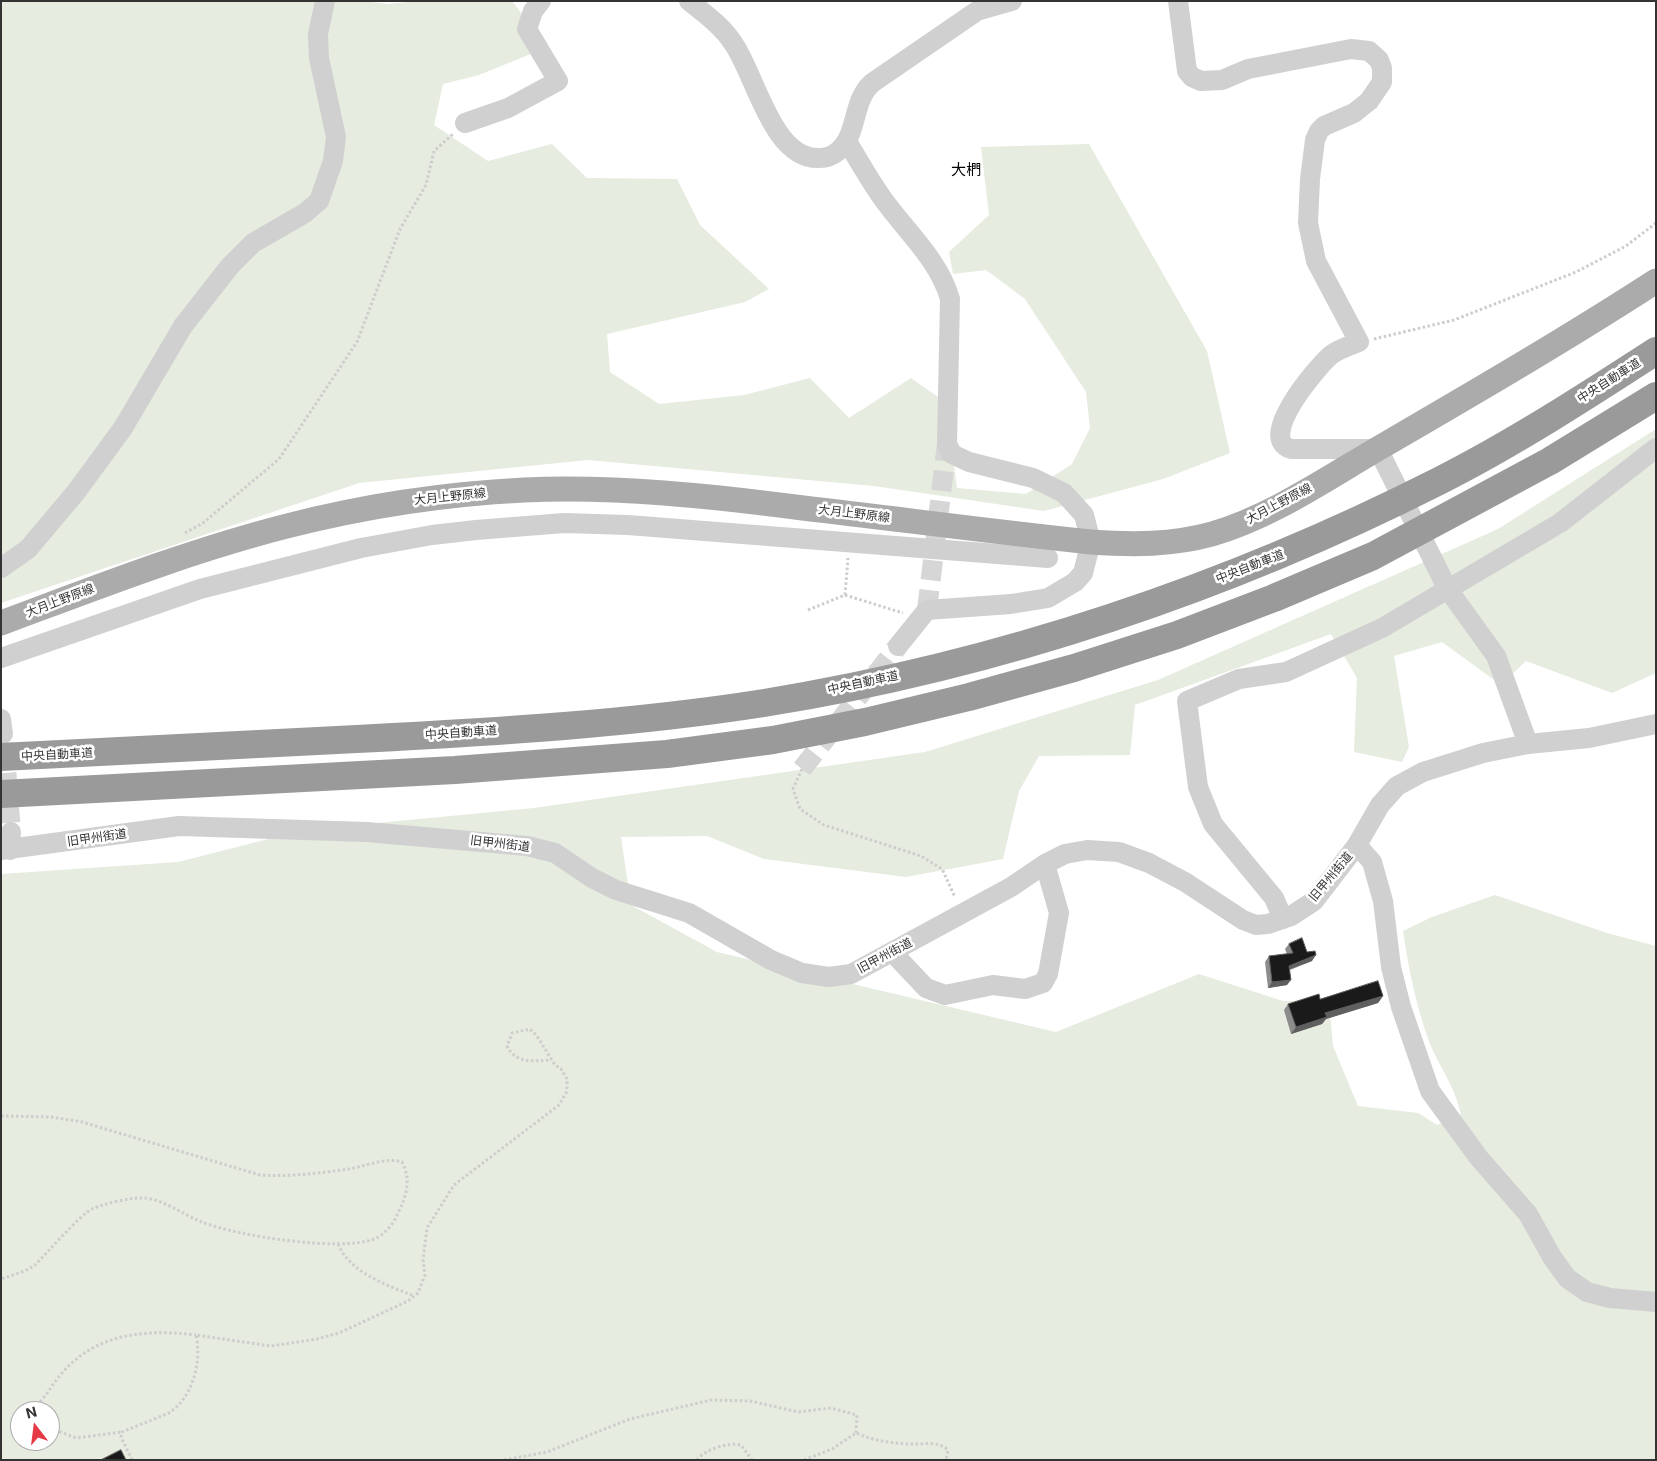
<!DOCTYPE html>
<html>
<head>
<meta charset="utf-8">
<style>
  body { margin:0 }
  #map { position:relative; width:1657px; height:1461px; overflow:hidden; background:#fff; font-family:Inter,sans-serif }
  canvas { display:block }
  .frame { position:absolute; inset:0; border:2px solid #333; pointer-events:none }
  .north { position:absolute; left:10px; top:1401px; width:50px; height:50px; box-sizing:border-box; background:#fff; border:1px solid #adadad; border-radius:50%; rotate:345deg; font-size:14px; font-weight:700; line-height:20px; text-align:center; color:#333 }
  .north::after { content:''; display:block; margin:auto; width:18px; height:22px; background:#e63946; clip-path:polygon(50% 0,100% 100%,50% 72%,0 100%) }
</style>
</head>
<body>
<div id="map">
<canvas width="1657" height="1461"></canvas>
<div class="frame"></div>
<div class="north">N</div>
</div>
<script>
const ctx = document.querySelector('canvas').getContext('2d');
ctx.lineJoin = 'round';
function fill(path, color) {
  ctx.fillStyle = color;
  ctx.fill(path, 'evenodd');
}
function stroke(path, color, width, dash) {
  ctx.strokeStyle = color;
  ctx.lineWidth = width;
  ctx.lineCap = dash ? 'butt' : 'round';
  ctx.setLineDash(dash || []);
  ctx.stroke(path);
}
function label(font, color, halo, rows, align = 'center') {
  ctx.font = font + ' Inter,"Noto Sans JP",sans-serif';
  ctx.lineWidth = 5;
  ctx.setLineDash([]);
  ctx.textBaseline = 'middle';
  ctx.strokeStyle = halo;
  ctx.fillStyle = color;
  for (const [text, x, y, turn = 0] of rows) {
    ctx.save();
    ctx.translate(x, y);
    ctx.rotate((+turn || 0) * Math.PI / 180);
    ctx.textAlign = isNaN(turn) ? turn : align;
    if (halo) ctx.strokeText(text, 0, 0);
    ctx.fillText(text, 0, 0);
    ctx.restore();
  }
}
fill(new Path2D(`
  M1 1H362L388 4 417 1H512L548 47 479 75 443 84 434 125 488 161 552 144 587 178 677 179 700 225 769 289 745 302 607 334 610 372 659 404 744 395 810 378 849 418 911 378 945 402 957 488 1026 494 1072 464 1090 428 1086 392 1025 299 986 270 953 274 949 252 989 215 981 147 1089 144 1207 351 1230 453 1163 479 1044 511 874 486 588 460 359 483 1 603Z
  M1656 429V673L1612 693 1526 661 1501 685 1442 642 1394 656 1409 747 1402 762 1354 752 1357 678 1331 634 1135 705 1130 755 1039 756 1019 791 1003 859 906 877 764 859 707 836 621 837 631 905 717 952 1056 1032 1199 974 1283 1001 1329 1002 1333 1046 1358 1106 1418 1113 1437 1125 1461 1115C1455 1086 1441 1070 1430 1044 1416 1006 1409 971 1403 931L1432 917 1495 895 1607 933 1656 946V1460H1V874L178 862 304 830 534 808 925 752 1158 680 1498 529ZM20 1411H50V1441H20Z`), '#e6ecdf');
stroke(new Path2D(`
  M927 610 947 444
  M4 743 11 832
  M802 769 898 646`), '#d6d6d6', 20, [20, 10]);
stroke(new Path2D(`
  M1374 339 1454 320 1576 272 1626 246 1656 223
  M185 533 203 523 279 459 357 342 400 229 426 185 434 151 453 134
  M845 595 903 613
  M808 610 845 595 848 558
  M802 769 793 789 800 809 824 825 921 856 942 869 955 897
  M1 1116 51 1117 82 1122 260 1175C290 1177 320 1173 349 1169 366 1166 386 1157 402 1162 412 1181 406 1197 397 1215 393 1225 384 1235 374 1239 340 1252 237 1236 202 1222 183 1215 164 1199 143 1198 133 1197 101 1204 92 1209 81 1214 46 1254 35 1265L25 1271 1 1279
  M338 1244C350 1273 387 1285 414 1296
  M36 1411C37 1403 46 1396 50 1389 85 1335 137 1328 196 1335
  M50 1428 76 1438 122 1432
  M132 1460 121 1437 122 1432 169 1413C193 1397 202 1362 196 1335L271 1346 317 1339 339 1333 408 1301 418 1293 425 1275 423 1260 427 1228 454 1185 559 1105 567 1091V1079L561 1069 555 1065 537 1036 530 1029 512 1033 507 1046C516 1064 533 1061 551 1060
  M504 1460 547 1452 630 1419 711 1400 750 1401 798 1412 831 1408 857 1415 856 1433
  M697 1460C705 1449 728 1442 741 1445L752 1460
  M804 1460 832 1449 856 1433C873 1441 892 1443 910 1444 923 1445 937 1440 948 1450L946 1460`), '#cdcdcd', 3, [2.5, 2.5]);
stroke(new Path2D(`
  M689 1C705 14 722 26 733 43 755 73 772 161 820 158 826 158 832 156 837 152 859 135 851 102 872 83L977 11 1012 1
  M1178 1 1187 71 1192 77 1201 81 1222 80 1248 69 1351 49 1369 51 1379 60 1382 68V82L1369 101 1354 113 1324 126 1319 131 1315 140 1310 179 1308 223 1316 261 1359 342C1349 346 1339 349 1331 355 1316 368 1256 439 1291 449H1378L1447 588 1496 656 1528 744
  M465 123 508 108 558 81 527 29 533 11 541 1
  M848 143C859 161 870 181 883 199 906 231 939 260 950 299L947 444 952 454 969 462 1033 478 1064 493 1084 515 1091 542 1083 573 1075 582 1048 598 1011 604 927 610 898 646
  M1 568 28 549 76 492 123 428 183 326 230 266 253 243 305 213 319 201 333 161 336 137 319 58 318 34 325 1
  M1 658 200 589 361 548 432 535 476 530 564 523 628 525 1048 558
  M1 719 3 734
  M1357 845 1372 862 1383 901 1391 967 1401 1007 1430 1091 1479 1158 1528 1214 1552 1257 1567 1278 1587 1292 1610 1298 1656 1302
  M1 850 179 826 367 832 527 846 555 853 592 878 616 890 689 913 771 960 802 973 829 977 851 974 1011 887 1045 864 1065 854 1087 850 1119 852 1149 863 1185 882 1243 920 1256 925 1268 924 1291 916 1314 901 1357 845 1380 805 1397 786 1423 772 1483 753 1528 744 1589 738 1656 724
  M10 850 11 832
  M1283 919 1274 898 1213 824 1198 787 1187 701 1239 679 1286 672 1382 628 1560 523 1656 448
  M893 953 926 988 945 995 993 985 1025 989 1043 983 1048 974 1059 913 1045 864`), '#d0d0d0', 20);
stroke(new Path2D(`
  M1 623C95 588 189 551 287 526 365 506 444 494 524 490 618 486 710 496 803 508 899 519 995 532 1091 542 1133 545 1172 545 1212 534 1274 516 1330 476 1386 444 1477 391 1568 338 1656 281`), '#ababab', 25);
stroke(new Path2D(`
  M1 757C120 751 239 745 357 739 493 732 630 724 764 703 999 665 1228 588 1439 481 1514 443 1585 397 1656 351
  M1 794 455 770 667 754 773 740 865 722 969 697 1074 668 1177 635 1274 598 1373 556 1550 461 1656 396`), '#9a9a9a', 28);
fill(new Path2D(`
  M1289 944 1307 952 1312 961 1290 970 1287 985 1268 988 1265 962 1269 956 1287 954 1285 949Z
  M1383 996 1378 1003 1326 1019 1322 1024 1291 1034 1284 1010 1288 1004Z`), '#8c8c8c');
fill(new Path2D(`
  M1316 955 1312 961 1285 971 1289 966Z
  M1291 980 1287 985 1268 988 1272 982Z
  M1383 996 1378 1003 1326 1019 1322 1024 1291 1034 1296 1027 1325 1013Z`), '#5f5f5f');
const building = new Path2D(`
  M1302 938 1307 952 1315 951 1316 955 1289 966 1291 980 1272 982 1269 956 1293 953 1289 944Z
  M1378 981 1383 996 1325 1013 1327 1017 1296 1027 1288 1004 1319 994 1320 999Z
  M121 1450 126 1460H101Z`);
fill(building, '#1a1a1a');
stroke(building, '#5f5f5f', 1);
label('12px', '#333', '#fff', [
  ["中央自動車道",1609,381,-32],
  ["大月上野原線",450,497,-6],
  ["大月上野原線",1279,504,-28],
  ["大月上野原線",854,514,7],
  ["中央自動車道",1250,567,-21],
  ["大月上野原線",60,601,-21],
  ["中央自動車道",863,683,-12],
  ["中央自動車道",461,733,-4],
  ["中央自動車道",57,755,-3],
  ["旧甲州街道",97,838,-8],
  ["旧甲州街道",500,844,7],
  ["旧甲州街道",1331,877,-50],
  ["旧甲州街道",885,956,-28]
]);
label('15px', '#000', '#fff', [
  ["大椚",966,170]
]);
</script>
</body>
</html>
